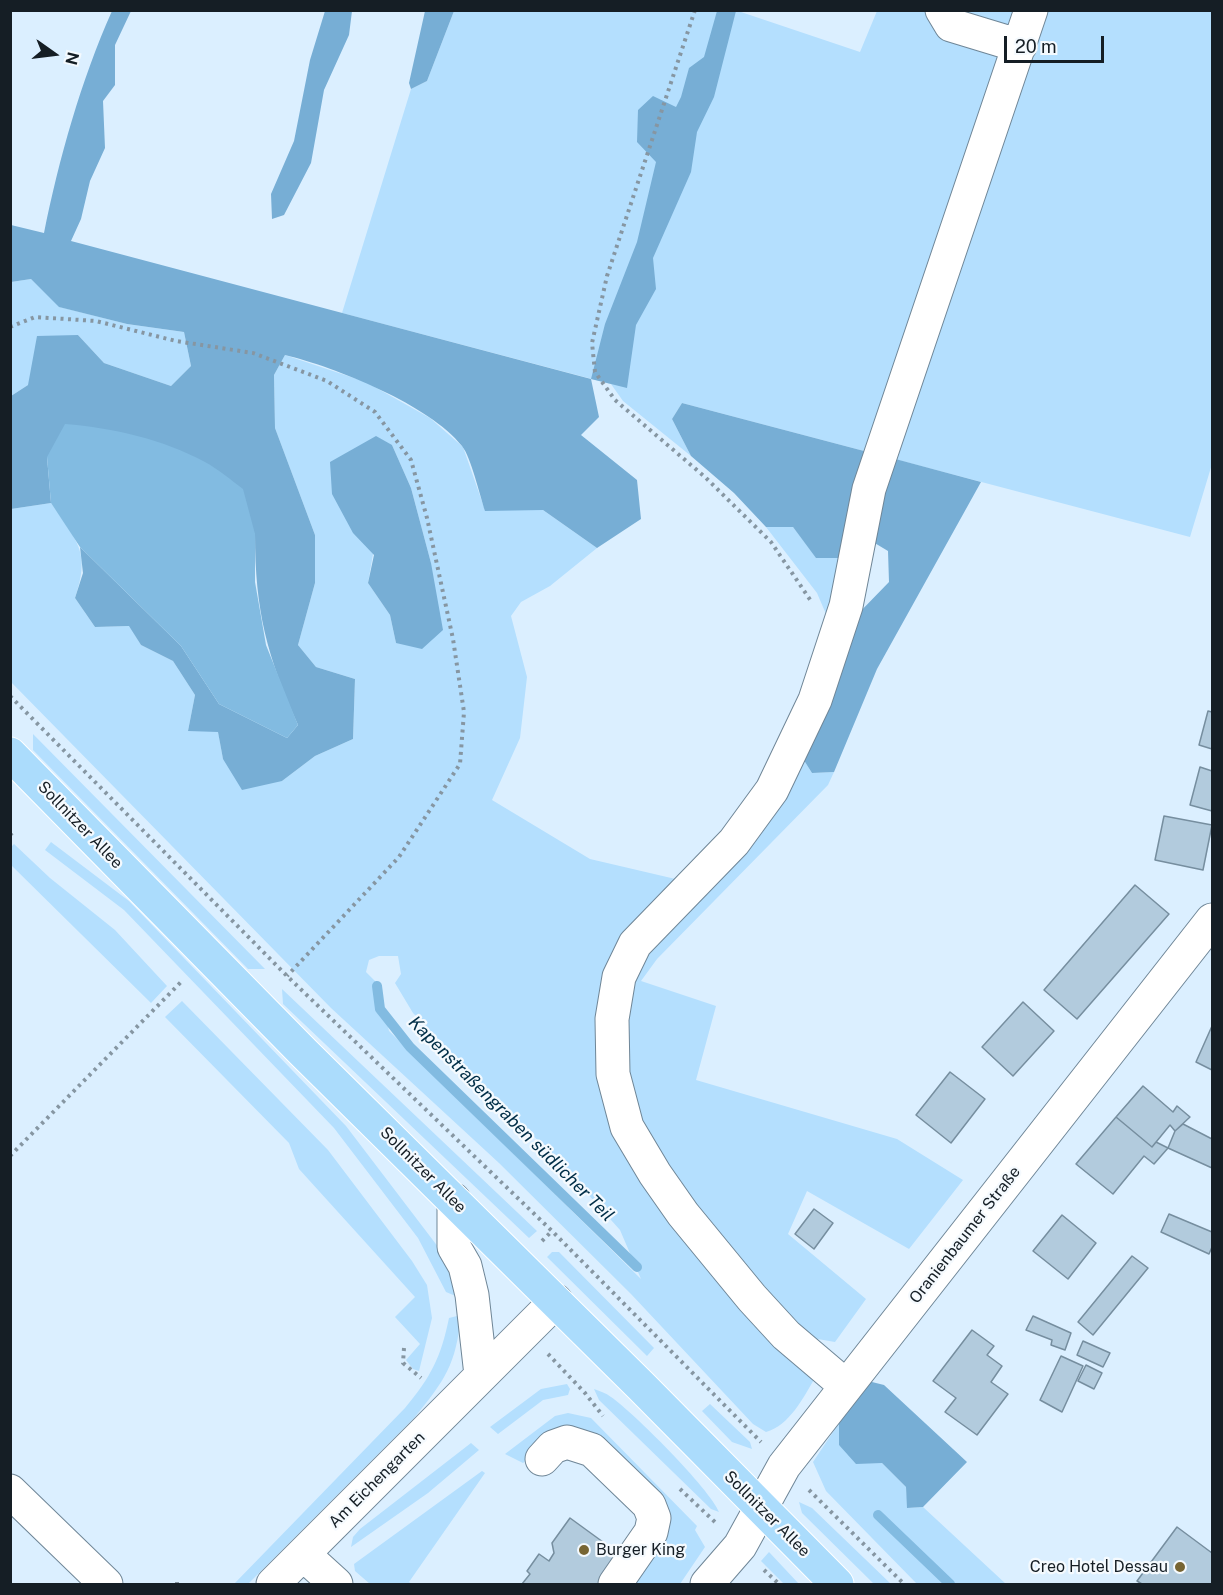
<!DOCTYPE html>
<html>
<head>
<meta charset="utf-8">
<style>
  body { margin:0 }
  #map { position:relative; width:1223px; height:1595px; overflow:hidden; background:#dbefff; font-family:"Public Sans",sans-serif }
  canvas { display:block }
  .frame { position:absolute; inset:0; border:12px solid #151e25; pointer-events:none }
  .north { position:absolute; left:24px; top:24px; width:60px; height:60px; -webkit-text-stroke:4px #f5fafe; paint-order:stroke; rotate:104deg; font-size:16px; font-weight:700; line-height:24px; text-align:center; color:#151e25 }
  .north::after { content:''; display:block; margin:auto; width:21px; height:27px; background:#151e25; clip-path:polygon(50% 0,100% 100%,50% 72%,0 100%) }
  .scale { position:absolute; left:1004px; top:36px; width:100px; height:27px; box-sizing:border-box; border:3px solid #151e25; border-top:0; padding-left:8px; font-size:18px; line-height:21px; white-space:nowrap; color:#151e25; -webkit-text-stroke:4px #f5fafe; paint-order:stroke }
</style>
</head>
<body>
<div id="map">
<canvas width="1223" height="1595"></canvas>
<div class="frame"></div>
<div class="north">N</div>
<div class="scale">20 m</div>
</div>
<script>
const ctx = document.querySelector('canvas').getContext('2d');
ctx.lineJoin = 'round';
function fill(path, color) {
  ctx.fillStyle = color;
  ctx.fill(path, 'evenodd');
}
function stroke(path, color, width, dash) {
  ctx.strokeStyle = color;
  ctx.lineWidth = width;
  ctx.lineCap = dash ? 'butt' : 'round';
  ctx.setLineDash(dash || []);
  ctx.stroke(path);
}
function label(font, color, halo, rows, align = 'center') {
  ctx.font = font + ' "Public Sans",sans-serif';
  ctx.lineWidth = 4.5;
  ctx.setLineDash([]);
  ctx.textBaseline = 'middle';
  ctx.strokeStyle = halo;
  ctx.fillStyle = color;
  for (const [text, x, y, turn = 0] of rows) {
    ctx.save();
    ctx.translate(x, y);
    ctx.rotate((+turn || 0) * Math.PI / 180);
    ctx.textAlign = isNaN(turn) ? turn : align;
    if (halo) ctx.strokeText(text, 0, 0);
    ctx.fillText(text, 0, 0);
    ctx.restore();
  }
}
fill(new Path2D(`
  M454 11H738L860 52 877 11H1212V464L1190 537 682 403 672 419 691 456 623 401 611 384 342 313 411 89 427 81Z
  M31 279 60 307 127 324 184 332 191 366 171 386 104 363 78 335 28 385 11 396V282Z
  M285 355 366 382 430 418 463 447 485 510H543L597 548 550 586 521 602 511 616 527 677 520 738 492 800 590 859 684 881 637 928 606 1076 815 1378C803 1398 790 1425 766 1432L753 1424 631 1294 499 1163 331 1008 11 682V509L51 503C77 542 91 551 75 598L95 627 130 626 141 645 173 661 195 695 188 731H218L223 759 282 781 315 756 353 739 355 679 316 667 298 645 315 583V535L275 428 274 375ZM392 445 411 488 431 563 396 643 390 615 368 583ZM379 956H398L401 974 395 983 413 1013 560 1163 620 1230 641 1279 389 1031 379 985 366 972 369 960Z
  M766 527H793L816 557 841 558 829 621 817 593Z
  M33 734 265 969H248L33 750Z
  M800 754 812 773 834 772 828 785 657 959 641 981 716 1006 696 1080 897 1139 963 1180 909 1249 807 1191 788 1234 866 1299 835 1342 812 1338 764 1298 647 1148 622 1039 642 947Z
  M51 842 129 901 346 1126 445 1256 458 1297 446 1292 418 1238 334 1128 124 910 45 850Z
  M14 844 50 878 115 930 167 986 151 1003 11 865V847Z
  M282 989 537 1231 529 1238 283 1004Z
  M182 1001 328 1150 412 1261 427 1285 432 1318 419 1371 413 1369 406 1360 420 1344 395 1317 415 1297 299 1169 289 1143 165 1017Z
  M552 1252H559L654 1348 647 1356 547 1257Z
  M461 1315C456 1365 445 1380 414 1418L248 1584H234L405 1408C431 1377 441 1357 449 1318Z
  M567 1384 570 1389 568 1395 543 1400 498 1434 490 1427 541 1389Z
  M594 1389C599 1391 606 1393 611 1397 633 1412 710 1489 719 1512L711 1509 599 1400Z
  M710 1404 750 1442 752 1449 732 1442 702 1411Z
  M568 1413 591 1418 697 1526 695 1530 705 1547 680 1584H631L661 1541 599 1448 529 1458 523 1463 505 1454 555 1416Z
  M839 1423V1445L882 1463 906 1487 908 1508 923 1507 1006 1584H917L826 1491 813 1462Z
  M471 1443 479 1450 428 1493 351 1547 353 1537 360 1529Z
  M482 1471 485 1473 409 1582 412 1584H370L355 1571 354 1564Z
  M799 1502 812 1508 891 1584H874L802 1513Z
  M769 1552 799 1584H784L761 1561Z`), '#b4dffe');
fill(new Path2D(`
  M112 11H131L115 45V85L103 101 105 148 90 181 81 219 71 241 591 379 605 324 637 242 656 162 637 142 638 110 653 96 676 107 681 97 689 68 704 57 717 11H736L714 97 697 132 691 172 653 258 656 289 636 325 627 388 591 379 599 417 581 435 637 480 641 519 597 548 543 510 485 511C480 496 471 457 462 446 430 405 335 367 285 355L274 375 275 428 315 535V583L298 645 316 667 355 679 353 739 315 756 282 781 242 790 223 759 218 732 188 731 195 695 173 661 141 645 129 626 95 627 75 598 83 573 80 547 181 646 219 704 287 738 298 725C267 656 255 611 255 534L47 457 51 503 11 509V396L28 385 37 336 78 335 104 363 171 386 191 366 184 332 127 324 59 307 31 279 11 282V225L44 233C59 159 81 80 112 11Z
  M325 11H352L349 35 324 90 311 163 284 215 272 219 271 194 294 141 310 60Z
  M425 11H454L427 81 411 89 409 83Z
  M682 403 864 451 855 507 841 558H816L793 527H766L734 493 691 456 672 419Z
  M376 436 392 445 411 488 431 563 443 630 422 649 396 643 390 615 368 583 374 555 353 533 332 494 330 462Z
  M888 457 981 482 877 669 834 772 812 773 800 754 855 617 889 582 888 551 873 542Z
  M868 1381 884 1385 967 1462 923 1507 907 1508 906 1487 882 1463 856 1464 839 1445V1423Z`), '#77aed5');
fill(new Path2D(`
  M65 424C114 428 162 439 205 462 218 469 231 480 243 489L255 534V582L266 645 298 725 287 738 219 704 181 646 80 547 51 503 47 457Z`), '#82bbe1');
stroke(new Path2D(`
  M377 986 380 1009 410 1047 637 1267
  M878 1515 950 1584`), '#82bbe1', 10);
const building = new Path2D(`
  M1208 711 1212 712V749L1199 745Z
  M1200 767 1212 771V811L1190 805Z
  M1164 816 1212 825 1203 870 1155 860Z
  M1135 885 1169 914 1077 1019 1044 990Z
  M1023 1002 1054 1031 1013 1076 982 1047Z
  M1212 1026V1070L1196 1062Z
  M950 1072 985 1099 951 1143 916 1115Z
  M1143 1086 1173 1112 1177 1106 1190 1117 1175 1131 1170 1125 1152 1147 1116 1117Z
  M1116 1117 1152 1147 1156 1142 1168 1148 1154 1164 1144 1156 1113 1194 1076 1164Z
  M1183 1124 1212 1139V1168L1168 1148 1175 1131Z
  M814 1209 833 1223 814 1249 795 1234Z
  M1169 1214 1212 1232V1247L1209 1254 1161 1232Z
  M1062 1215 1096 1243 1068 1279 1033 1251Z
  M1132 1256 1148 1268 1093 1335 1078 1322Z
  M1033 1316 1071 1333 1065 1350 1051 1345 1052 1340 1026 1330Z
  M972 1330 994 1346 987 1355 1002 1366 991 1382 1008 1394 977 1435 945 1412 956 1398 933 1381Z
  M1083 1341 1110 1353 1103 1367 1077 1355Z
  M1061 1356 1083 1366 1062 1412 1040 1400Z
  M1086 1365 1102 1373 1094 1389 1078 1381Z
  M570 1518 625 1558 605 1584H522L530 1574 527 1571 539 1554 549 1561 554 1553 552 1543Z
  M1177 1527 1212 1553V1584H1142L1137 1581Z`);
fill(building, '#b2cbdd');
stroke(building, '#768e9f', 1.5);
const minor = new Path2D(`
  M942 10 951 25 1020 46
  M454 1200V1247L465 1266 472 1295 481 1375
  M846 1386 786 1335 752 1298 683 1214 655 1174 627 1127 613 1074 612 1019 619 977 635 944 734 842 772 790 815 700 846 606 869 489 1031 10
  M542 1459 553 1447 567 1442 592 1450 649 1505 654 1518 651 1532 615 1584
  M10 1491 106 1584
  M303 1554 336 1584
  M273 1584 556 1301
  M707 1584 740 1546 784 1466 1212 920`);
const major = new Path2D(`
  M10 754 303 1052 641 1386 837 1584`);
stroke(minor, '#6f8697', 35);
stroke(major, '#fff', 35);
stroke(new Path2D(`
  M695 10 607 276 592 343 595 372 615 400 705 477 771 542 811 601
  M10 327 35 317 96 321 176 341 253 353 327 381 375 412 411 460 427 518 453 639 464 712 460 764 399 857 287 976
  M10 696 287 976 552 1231 761 1442
  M10 835 13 832
  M10 1156 182 981
  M542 1241 552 1231
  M404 1348 403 1363 421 1378
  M548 1354 585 1393 603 1416
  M680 1489 716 1523
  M809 1490 904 1584
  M764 1570 779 1584
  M177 1584V1582`), '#8696a2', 4, [3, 4.5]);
stroke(minor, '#fff', 33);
stroke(major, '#abdcfc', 33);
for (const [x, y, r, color] of [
  [584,1550,6,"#776533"],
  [1180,1567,6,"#776533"]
]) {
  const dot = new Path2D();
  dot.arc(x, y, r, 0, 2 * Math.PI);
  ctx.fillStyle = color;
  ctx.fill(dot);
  stroke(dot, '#f5fafe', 2);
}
label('16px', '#151e25', '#f5fafe', [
  ["Sollnitzer Allee",80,825,46],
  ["Sollnitzer Allee",423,1170,45],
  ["Oranienbaumer Straße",965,1235,-52],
  ["Am Eichengarten",377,1480,-45],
  ["Sollnitzer Allee",767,1514,45]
]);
label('16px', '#151e25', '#f5fafe', [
  ["Burger King",596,1550],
  ["Creo Hotel Dessau",1168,1567,"right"]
], 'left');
label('italic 18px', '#002e47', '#f5fafe', [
  ["Kapenstraßengraben südlicher Teil",511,1119,45]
]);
</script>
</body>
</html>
